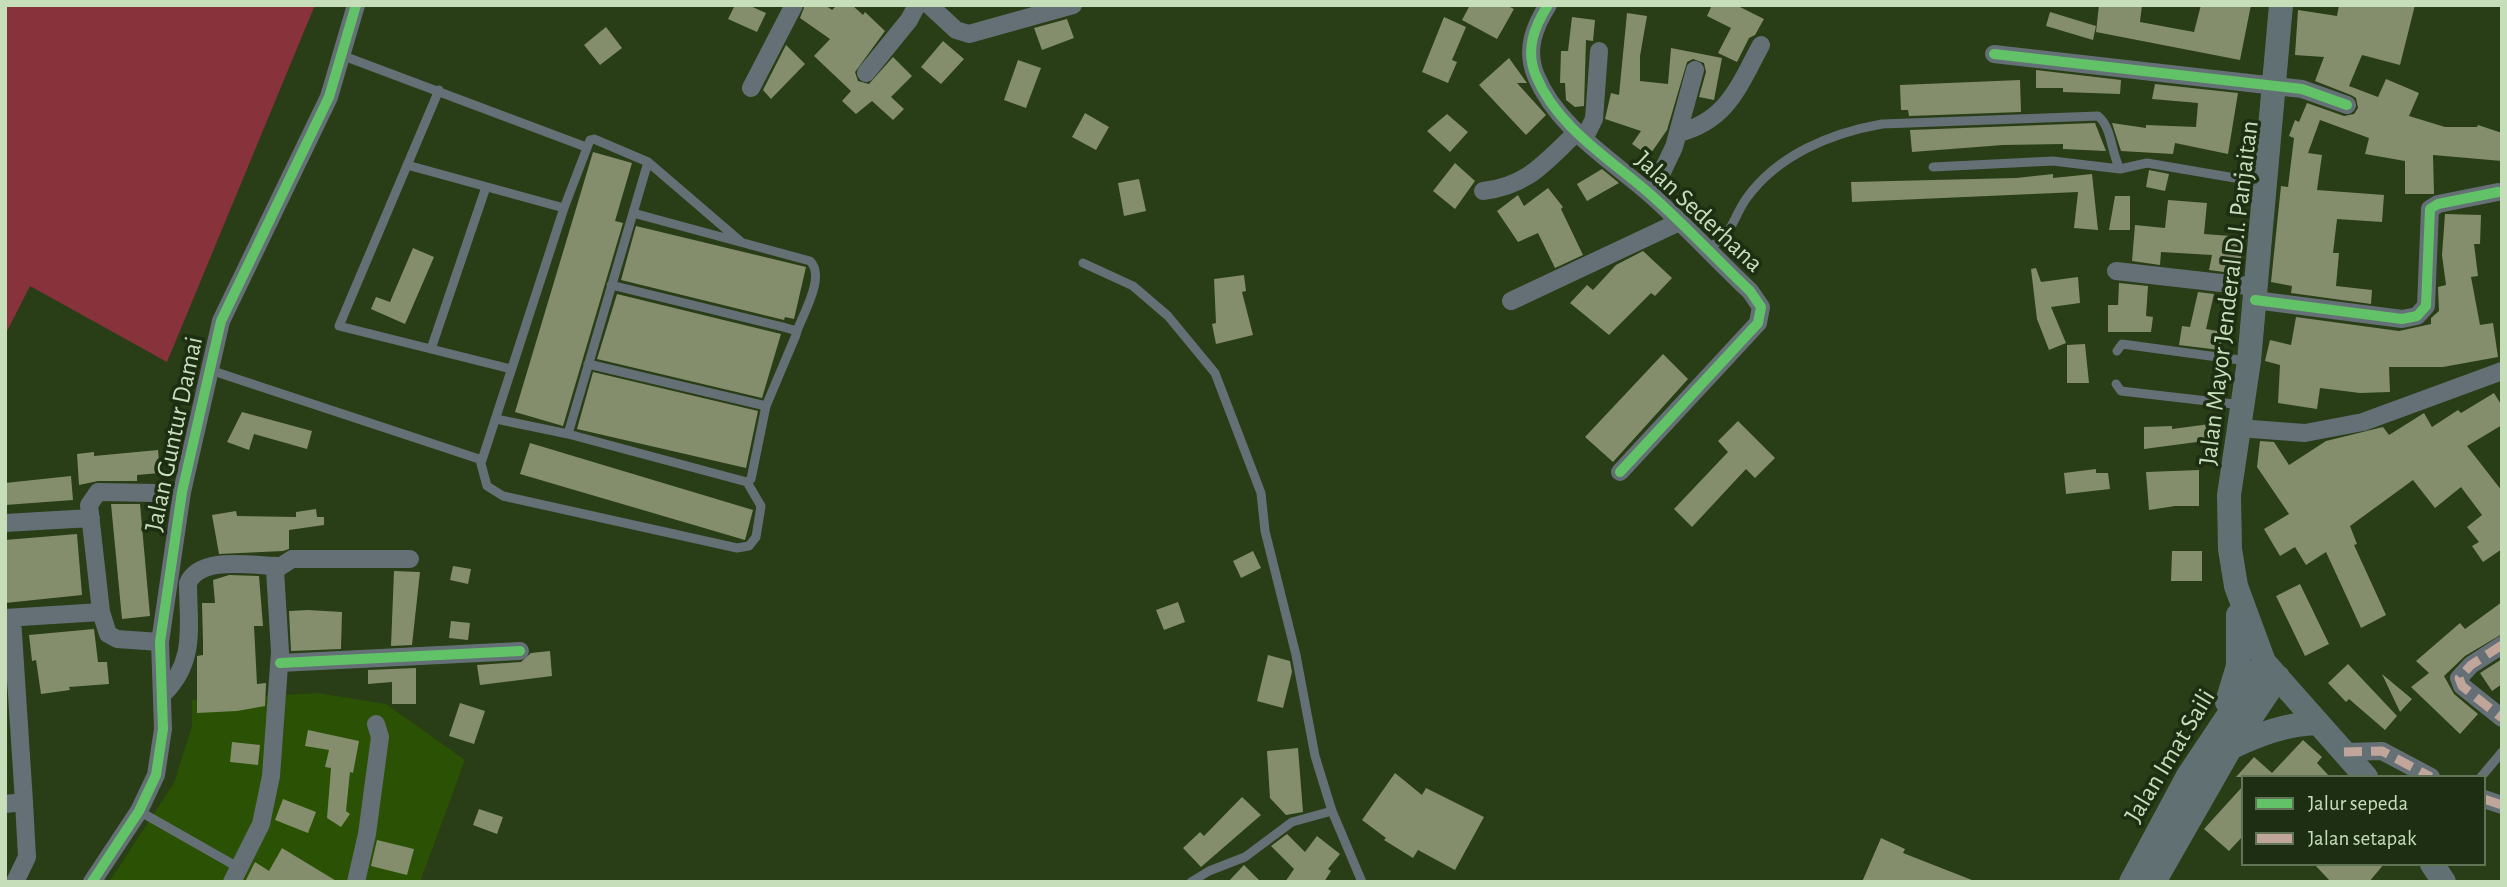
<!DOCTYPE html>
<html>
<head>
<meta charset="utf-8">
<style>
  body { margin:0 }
  #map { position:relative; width:2507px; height:887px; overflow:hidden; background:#293d16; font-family:"Alegreya Sans",sans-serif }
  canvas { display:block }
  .frame { position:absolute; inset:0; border:7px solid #c7debb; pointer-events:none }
  .legend { position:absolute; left:2241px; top:775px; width:245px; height:91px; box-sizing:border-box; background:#1d2e12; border:2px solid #617456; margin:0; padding:9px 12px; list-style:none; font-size:21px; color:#c7debb }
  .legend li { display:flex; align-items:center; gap:14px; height:35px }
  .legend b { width:35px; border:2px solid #617456 }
</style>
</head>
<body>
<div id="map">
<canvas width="2507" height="887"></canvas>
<div class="frame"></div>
<ul class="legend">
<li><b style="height:9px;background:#61c268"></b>Jalur sepeda</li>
<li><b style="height:9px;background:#c0a59a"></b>Jalan setapak</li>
</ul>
</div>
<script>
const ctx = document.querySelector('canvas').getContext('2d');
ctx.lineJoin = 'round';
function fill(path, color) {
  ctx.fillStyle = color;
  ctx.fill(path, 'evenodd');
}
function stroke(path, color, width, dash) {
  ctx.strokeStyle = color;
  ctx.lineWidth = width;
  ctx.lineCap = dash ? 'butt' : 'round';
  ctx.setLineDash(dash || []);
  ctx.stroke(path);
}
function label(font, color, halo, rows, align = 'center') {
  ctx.font = font + ' "Alegreya Sans",sans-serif';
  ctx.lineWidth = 7;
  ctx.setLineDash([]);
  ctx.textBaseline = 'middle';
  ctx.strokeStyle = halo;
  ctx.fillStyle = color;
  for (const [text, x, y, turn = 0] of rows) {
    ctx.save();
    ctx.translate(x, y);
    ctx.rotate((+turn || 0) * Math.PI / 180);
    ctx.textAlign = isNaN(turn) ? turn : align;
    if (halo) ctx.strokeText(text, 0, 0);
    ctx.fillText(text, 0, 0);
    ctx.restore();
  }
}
fill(new Path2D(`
  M318 693 386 704 465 760 420 882H109L174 783 192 726V700Z`), '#2a5104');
fill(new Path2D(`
  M5 5H315L167 362 30 286 5 335Z`), '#88333c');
fill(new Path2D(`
  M735 5H748L766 13 757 32 728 19Z
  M805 5H825L832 10 837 5H852L863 15 865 12 885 31 855 72 858 81 869 84 893 57 912 76 891 97 904 109 893 120 872 101 856 114 842 101 851 91 814 56 830 39 800 18Z
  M1470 5H1506L1514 9 1497 39 1462 20Z
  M1712 5H1736L1764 19 1755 35 1749 38 1737 62 1718 53 1731 28 1707 16Z
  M2099 5H2142L2140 22 2194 32 2201 5H2251L2240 60 2096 32Z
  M2339 5H2415L2400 65 2362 55 2349 86 2378 97 2386 79 2419 93 2409 116 2445 127H2477L2478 125 2502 133V161L2433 155 2434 194H2405V161L2365 154 2369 138 2320 120 2308 153 2322 155 2317 190 2384 195 2382 222 2337 219 2333 253H2339L2336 286 2372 290 2371 304 2291 293 2292 286 2271 282 2281 186 2288 187 2294 138 2289 136 2295 120 2299 122 2307 103 2344 116 2354 114 2358 108 2356 98 2351 95 2315 81 2324 57 2295 55 2298 10 2337 16Z
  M2050 12 2096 26 2093 40 2046 26Z
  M1627 13 1647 16 1640 56V81L1668 84 1671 48 1722 58 1714 100 1699 97 1706 72 1704 63 1693 59 1687 62 1667 130 1649 156 1632 144 1641 131 1605 119 1611 93 1619 95Z
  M1444 17 1466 27 1452 60 1457 62 1448 83 1422 72Z
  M1572 17 1595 20 1593 41 1586 40 1584 106 1575 107 1566 100 1565 83H1560L1561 51H1568Z
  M1067 19 1074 38 1042 50 1034 28Z
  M606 27 622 48 600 65 584 45Z
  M943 41 964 59 941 84 921 67Z
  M786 45 805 64 771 99 763 90Z
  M1509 58 1527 83H1517L1546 115 1526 135 1479 85Z
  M1018 60 1041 68 1026 108 1004 100Z
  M2036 70 2121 80 2120 94 2063 92V88H2036Z
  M2020 80 2021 112 1909 116 1908 110H1901L1900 85Z
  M2155 84 2238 93 2228 154 2175 143 2173 154 2121 151 2112 123 2146 128V125L2196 127 2198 103 2152 99Z
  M1085 113 1109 127 1096 150 1072 137Z
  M1447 114 1468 132 1450 152 1427 131Z
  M2095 123 2106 151 2063 149V144L2003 145 1912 152 1910 130Z
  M593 152 632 163 615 221 623 223 563 426 515 412Z
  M1455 163 1475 181 1455 209 1433 191Z
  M1602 169 1619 183 1587 201 1577 184Z
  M2149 170 2169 174 2165 191 2146 187Z
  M2053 174V178L2092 174 2098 230 2074 228 2078 192 1852 202 1851 182 2016 178Z
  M1139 179 1146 211 1124 216 1118 183Z
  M1548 188 1563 207 1561 209 1583 255 1555 268 1538 233 1518 242 1497 211 1518 195 1524 206Z
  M2115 196H2130V230H2109Z
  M2168 200 2207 203 2204 234 2244 237 2239 274 2209 270 2212 255 2161 252 2160 265 2132 261 2135 225 2165 228Z
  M2445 214 2481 215 2480 244H2474L2478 276 2471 277 2480 325 2493 323 2498 357 2443 367H2389L2390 392 2360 393 2320 388 2317 409 2278 403 2280 365 2265 361 2270 340 2291 345 2296 317 2399 331 2431 324V318L2439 311 2438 287 2446 285 2442 255Z
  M636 226 806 267 794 319 785 317 784 320 621 280Z
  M413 248 434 257 405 324 371 309 376 297 390 302Z
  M1643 251 1672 278 1655 296 1651 293 1609 335 1570 303 1587 285 1593 290 1616 265Z
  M2036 268 2041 282 2078 277 2080 303 2051 307 2066 343 2049 350 2037 319 2031 269Z
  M1244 275 1246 291 1242 292 1253 335 1216 344 1212 324 1216 323 1214 279Z
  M2119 283 2148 286 2146 316 2153 317 2151 332H2108V305H2118Z
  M2198 292 2214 294 2206 329 2223 332 2220 350 2179 345 2182 326 2190 327Z
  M617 294 781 334 762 398 597 359Z
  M2085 344 2089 383H2067V345Z
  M1663 354 1688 379 1613 462 1585 437Z
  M593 372 758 411 746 468 577 429Z
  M2494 393 2502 406V425L2467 446 2502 491V549L2483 562 2472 546 2479 542 2467 527 2482 515 2461 487 2435 508 2413 480 2350 526 2357 544 2354 545 2386 615 2361 628 2326 552 2306 565 2295 547 2280 556 2264 529 2289 514 2257 467 2260 441 2274 442 2289 465 2326 441 2383 427 2389 435 2424 413 2432 427 2458 410 2461 413Z
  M242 412 312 431 307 449 254 434 249 450 227 442Z
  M1738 421 1775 458 1755 478 1746 469 1692 527 1674 509 1728 452 1718 441Z
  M2210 424 2212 440 2144 449V427L2172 426V429Z
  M530 443 753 510 745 540 520 474Z
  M158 450 160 473 137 475V481H98L79 485 77 454 94 452V456Z
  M2096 469V473H2108L2110 489 2066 494 2064 473Z
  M2199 470V506H2175L2149 510 2146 472Z
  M71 476 73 500 5 505V483Z
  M111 504H140L150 616 122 619Z
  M316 509 317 517H324V525L289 530V549L283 551 219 554 212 515 236 511 237 516 296 517V512Z
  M77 534 82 595 5 603V540Z
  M1253 551 1261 568 1241 578 1233 561Z
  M2172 551H2202V581H2171Z
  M453 566 471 569 468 584 450 580Z
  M394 571 420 572 412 645 391 646Z
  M229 575 259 576 263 626H254L257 684 266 683 265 706 237 711 197 713V656L203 655V642L202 603H215L213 580Z
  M2300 584 2329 644 2305 656 2276 596Z
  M1178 602 1185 622 1164 630 1156 610Z
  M2502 602V634L2465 656 2444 676 2454 694 2478 714 2460 734 2411 687 2429 673 2416 661 2460 623 2465 629Z
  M308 610 342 612 341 649 291 651 289 611Z
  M451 621 470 623 468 640 449 638Z
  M94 629 98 662H107L109 684 69 687 70 690 41 694 36 660 32 661 29 635Z
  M550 651 552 676 480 685 477 665 521 662 531 653Z
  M1268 655 1290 661 1292 672 1283 708 1257 701Z
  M2502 659V684L2492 691 2480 673Z
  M2348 664 2397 716 2385 730 2349 699 2346 702 2328 683Z
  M416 668V704H392V682L368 684V670Z
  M2382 674 2412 699 2400 712Z
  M460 703 485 711 474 744 449 736Z
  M308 730 359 741 353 773 350 772 346 811 350 814 341 827 327 818 331 768 325 767 329 750 305 746Z
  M2303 740 2322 757 2317 763 2330 777H2236L2254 757 2272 773Z
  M232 742 260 745 258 765 230 762Z
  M1298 748 1303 812 1286 815 1270 798 1267 751Z
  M1395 773 1422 795 1426 788 1484 817 1455 870 1418 850 1413 858 1384 840 1386 838 1362 820Z
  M2243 786V836L2229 851 2204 829Z
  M1242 797 1261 815 1201 867 1183 848 1200 832 1204 836Z
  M283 799 316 812 308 833 275 820Z
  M479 809 503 817 497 834 473 825Z
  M1287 834 1305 852 1317 836 1340 854 1328 869 1331 871 1324 882H1285L1294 869 1271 846Z
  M1881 838 1905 849 1903 853 1977 882H1862Z
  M377 840 414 849 407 875 371 866Z
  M282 848 338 882H245L255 862 269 871Z
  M2314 864H2384L2369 882H2331Z
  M1244 865 1261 882H1228Z`), '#848e6d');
stroke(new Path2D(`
  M341 55 586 147
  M439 90 339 326 511 369
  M407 165 564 208
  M1933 167 2053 161 2120 169
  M633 213 810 261C826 276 803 314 797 331
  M1707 249C1734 234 1731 221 1746 199 1777 155 1831 133 1882 124L2098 116C2112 127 2111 153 2120 169L2147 163 2264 183
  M1083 263 1133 286 1168 316 1215 373 1261 493 1265 531 1296 655 1315 756 1332 811 1362 882
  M431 349 486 187
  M2117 351 2122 344 2247 361
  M588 364 766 406 796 335 797 331 783 327 611 285
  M210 370 482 460 564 208 590 140 594 139 648 162 740 241
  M2116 384 2121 391 2242 405
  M496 419 568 434 747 482 751 479 766 406
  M568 434 648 162
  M480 460 487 486 503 496 737 548 749 546 756 537 761 506 747 482
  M2481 777 2502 752
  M139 811 241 869
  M1191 882 1209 871 1245 857 1292 822 1332 811`), '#647076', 9);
stroke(new Path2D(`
  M929 5 956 30 969 34 1073 5
  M1548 5C1534 27 1525 50 1536 76 1557 127 1610 159 1650 194 1685 225 1716 259 1750 291L1761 307 1758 323 1620 472
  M1994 54 2302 89 2347 105
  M866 73 909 20 917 5
  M751 88 794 5
  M1678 133C1727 121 1739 86 1761 45
  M1584 139 1594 119 1599 51
  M1483 191C1528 186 1545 162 1577 132
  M1651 195 1674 147 1695 70
  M2116 271 2256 287
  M2255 300 2402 319 2417 316 2426 306 2430 209 2438 204 2498 192
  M1511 301 1679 222
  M2238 428 2305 433 2363 422 2502 371
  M156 493 98 492 89 505 101 612 108 634 117 639 160 642
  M5 523 91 518
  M5 618 101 612
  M2502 645 2471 665 2459 678 2462 686 2502 718
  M280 663 520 651
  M162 695C197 662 188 626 188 583 201 555 252 566 278 566
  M2344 752 2382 751 2431 777
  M2484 799 2502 805
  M5 804 24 802 12 618
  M15 882 27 857 24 802
  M92 882 139 811 156 775 163 729 160 642 182 492 221 321 329 97 356 5
  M232 882 261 824 271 776 280 652 275 570 292 559H410
  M356 882 367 834 380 737 376 724`), '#647076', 18);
stroke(new Path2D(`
  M2281 5 2249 361 2229 495 2230 549 2236 586 2264 662 2366 777
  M2227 702 2238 666V615
  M2232 747C2260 734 2286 724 2318 723
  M2432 864 2444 882
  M2131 882 2188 776 2264 662
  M2154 882 2231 747 2278 677`), '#617173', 24);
stroke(new Path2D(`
  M2502 645 2471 665 2459 678 2462 686 2502 718
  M2344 752 2382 751 2431 777
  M2484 799 2502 805`), '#c0a59a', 9, [18, 9]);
stroke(new Path2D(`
  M1548 5C1534 27 1525 50 1536 76 1557 127 1610 159 1650 194 1685 225 1716 259 1750 291L1761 307 1758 323 1620 472
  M1994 54 2302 89 2347 105
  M2255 300 2402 319 2417 316 2426 306 2430 209 2438 204 2498 192
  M280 663 520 651
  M92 882 139 811 156 775 163 729 160 642 182 492 221 321 329 97 356 5`), '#61c268', 10);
label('26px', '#c7debb', '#1d2e12', [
  ["Jalan Sederhana",1699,212,43],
  ["Jalan Mayor Jenderal D.I. Panjaitan",2229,293,-83],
  ["Jalan Guntur Damai",174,434,-78],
  ["Jalan Imat Saili",2170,756,-59]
]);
</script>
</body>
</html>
